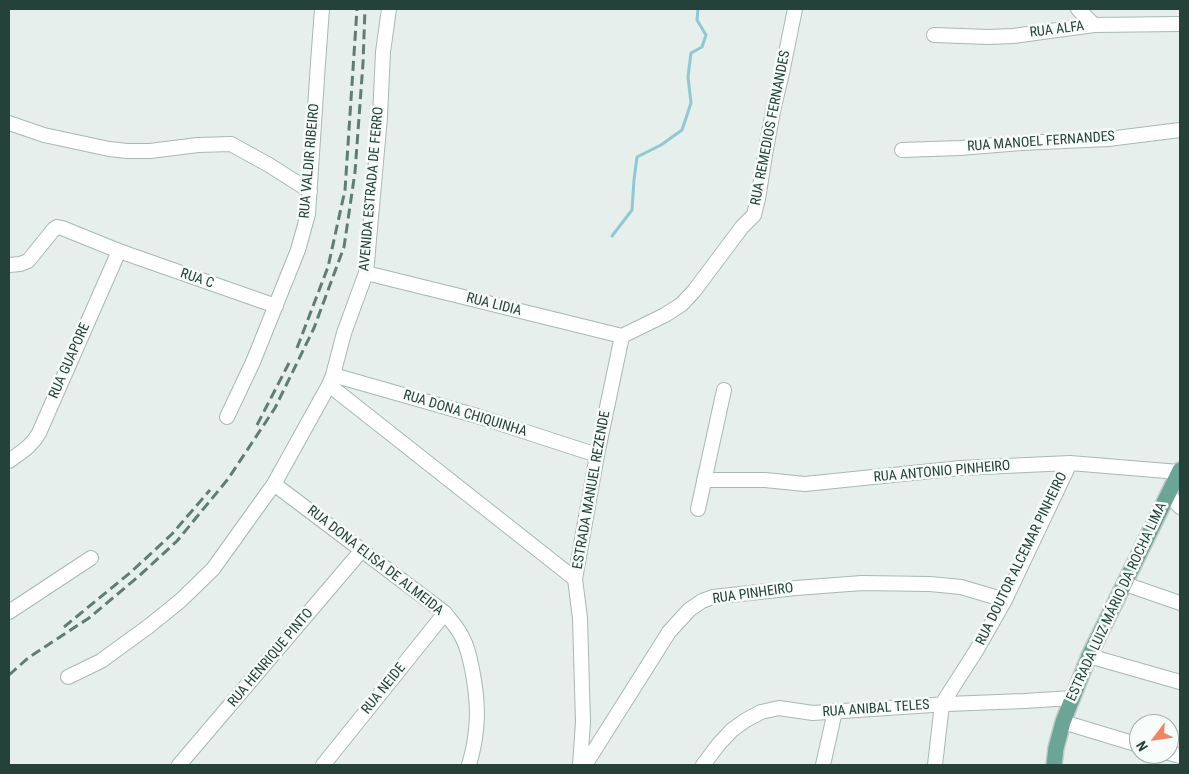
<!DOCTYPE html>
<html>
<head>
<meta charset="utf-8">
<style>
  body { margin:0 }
  #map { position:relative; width:1189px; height:774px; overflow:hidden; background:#e6efeb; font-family:"Roboto Condensed",sans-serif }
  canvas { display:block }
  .frame { position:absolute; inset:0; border:10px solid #24423a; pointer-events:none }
  .north { position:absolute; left:1129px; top:714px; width:50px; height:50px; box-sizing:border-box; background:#f7fbf9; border:1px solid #a3b1ad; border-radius:50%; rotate:239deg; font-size:14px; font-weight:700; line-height:20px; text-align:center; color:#24423a }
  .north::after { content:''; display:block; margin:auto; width:18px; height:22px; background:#f4845f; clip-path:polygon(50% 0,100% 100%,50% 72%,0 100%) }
</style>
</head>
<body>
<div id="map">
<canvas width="1189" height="774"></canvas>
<div class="frame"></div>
<div class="north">N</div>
</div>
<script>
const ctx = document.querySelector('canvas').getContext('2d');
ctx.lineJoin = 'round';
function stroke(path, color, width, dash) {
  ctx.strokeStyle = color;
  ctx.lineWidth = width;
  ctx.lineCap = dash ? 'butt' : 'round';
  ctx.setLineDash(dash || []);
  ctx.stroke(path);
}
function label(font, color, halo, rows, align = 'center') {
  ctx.font = font + ' "Roboto Condensed",sans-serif';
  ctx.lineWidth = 5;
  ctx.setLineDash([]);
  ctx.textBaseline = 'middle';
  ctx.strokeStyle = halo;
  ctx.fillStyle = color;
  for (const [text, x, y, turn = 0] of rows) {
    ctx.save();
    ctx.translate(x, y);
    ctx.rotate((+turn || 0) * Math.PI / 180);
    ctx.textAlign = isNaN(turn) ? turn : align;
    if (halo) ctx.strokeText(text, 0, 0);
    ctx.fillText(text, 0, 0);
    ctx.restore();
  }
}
stroke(new Path2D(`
  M612 236 632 210 634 180 637 157 661 145 682 130 691 103 688 77 691 53 702 47 706 35 697 20 698 9`), '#8ec9d4', 3);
const minor = new Path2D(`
  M1078 9 1094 25
  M934 35 988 37 1013 36 1094 25 1180 24
  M9 123 44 135 109 149 127 151H150L198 145 231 144 269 165 310 191
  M902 150 960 148 1021 143 1108 139 1180 130
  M9 265 20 264 28 261 54 229 57 227 62 228 119 251 276 306
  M366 273 622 336
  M622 336 665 315 682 304 694 291 742 227 754 215 758 199 765 155 773 111 782 73 795 9
  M333 375 477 416 597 455
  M329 385 575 579
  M227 417 253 362 298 250 308 214 318 63 322 9
  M9 461C21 452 32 446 39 433L119 251
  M704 480H765L805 484 961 468 1070 463 1179 472
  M274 484 445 613C451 621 459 629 463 639 468 648 470 659 472 669 479 704 479 731 469 765
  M1168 494 1180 507
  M698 509 724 390
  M1125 584 1180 603
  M9 612 91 558
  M1089 656 1180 682
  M68 677 101 661 149 626 180 601 213 569 274 484 329 385 333 375 344 333 366 273 380 117 383 52 389 9
  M1063 722 1139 745
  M1169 753 1180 756
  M179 765 362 550
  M323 765 445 613
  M580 765 583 722 580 618 575 579 597 455 622 336
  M585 765 669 632 689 610 702 601 713 597 796 588 862 583 930 584 961 587 1005 600
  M703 765 718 745 732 730 746 720 761 712 779 708 813 713 947 704 1024 701 1072 698
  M823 765 835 711
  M935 765 942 704 976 651 1005 600 1070 463`);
const major = new Path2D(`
  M1054 765 1056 748 1063 722 1089 656 1180 470`);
stroke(minor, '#a8b8b2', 16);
stroke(major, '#c2cac8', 18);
stroke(minor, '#fff', 14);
stroke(major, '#6aa596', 15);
stroke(new Path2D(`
  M297 348 328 267 345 190 357 9
  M257 425 289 363
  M64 627 131 572 172 534 210 490
  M9 675 28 658 89 618 139 576 177 541 228 479 275 408 314 328 344 247 355 172 363 63 365 9`), '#5f7d75', 3, [10, 5]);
label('14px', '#24423a', '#f7fbf9', [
  ["RUA ALFA",1057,30,-7],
  ["RUA REMEDIOS FERNANDES",771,128,-79],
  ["RUA MANOEL FERNANDES",1041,142,-4],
  ["RUA VALDIR RIBEIRO",310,161,-85],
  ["AVENIDA ESTRADA DE FERRO",372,189,-85],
  ["RUA C",197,279,19],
  ["RUA LIDIA",494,305,14],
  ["RUA GUAPORE",70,361,-66],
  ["RUA DONA CHIQUINHA",465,414,17],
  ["RUA ANTONIO PINHEIRO",942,472,-5],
  ["ESTRADA MANUEL REZENDE",592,490,-80],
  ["RUA DOUTOR ALCEMAR PINHEIRO",1022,559,-64],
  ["RUA DONA ELISA DE ALMEIDA",375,561,38],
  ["RUA PINHEIRO",753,594,-8],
  ["ESTRADA LUIZ MÁRIO DA ROCHA LIMA",1117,602,-65],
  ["RUA HENRIQUE PINTO",271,658,-50],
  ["RUA NEIDE",384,689,-51],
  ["RUA ANIBAL TELES",876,709,-4]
]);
</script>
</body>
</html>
